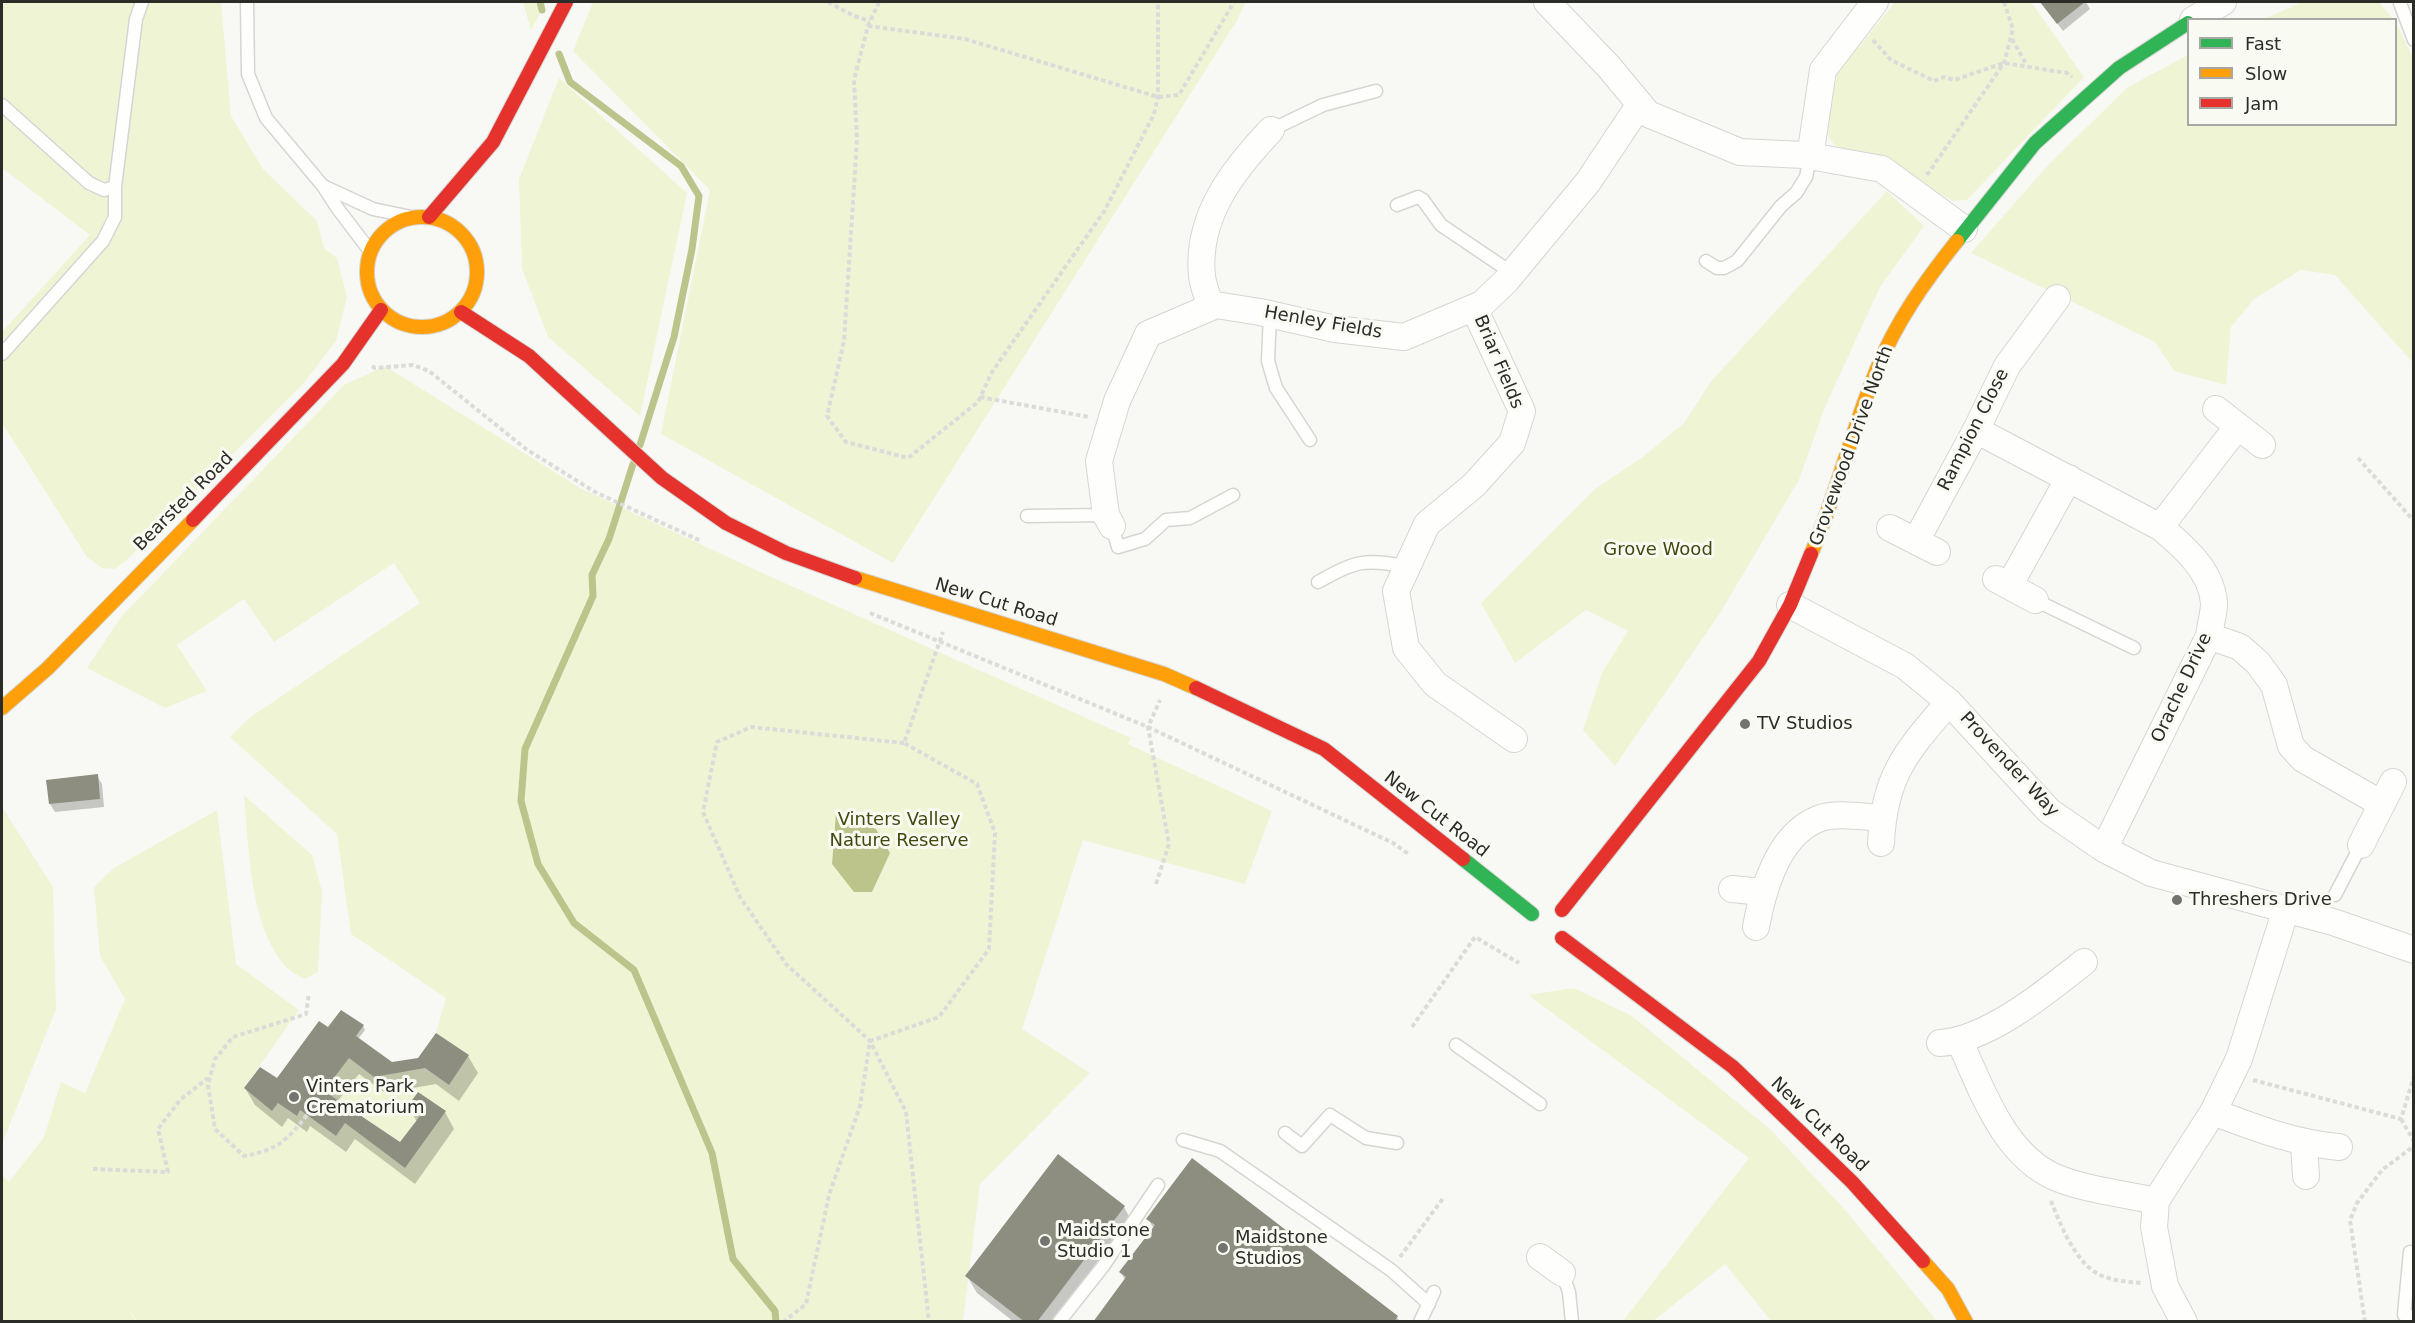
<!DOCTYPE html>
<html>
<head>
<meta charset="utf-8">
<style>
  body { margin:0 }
  #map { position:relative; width:2415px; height:1323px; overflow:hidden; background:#f8f9f4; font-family:"DejaVu Sans",sans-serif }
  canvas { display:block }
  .frame { position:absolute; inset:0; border:3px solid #2b2c28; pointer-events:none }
  .legend { position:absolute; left:2187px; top:18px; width:210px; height:108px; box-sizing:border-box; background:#f9fbf2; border:2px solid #a7a8a1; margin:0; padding:8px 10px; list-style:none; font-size:18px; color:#2b2c28 }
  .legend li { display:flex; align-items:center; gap:12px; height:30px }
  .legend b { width:30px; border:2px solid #a7a8a1 }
</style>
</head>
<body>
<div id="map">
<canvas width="2415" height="1323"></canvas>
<div class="frame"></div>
<ul class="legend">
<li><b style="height:8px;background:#30b455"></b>Fast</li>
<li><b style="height:8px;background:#ff9f0a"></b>Slow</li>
<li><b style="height:8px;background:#e5322d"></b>Jam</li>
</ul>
</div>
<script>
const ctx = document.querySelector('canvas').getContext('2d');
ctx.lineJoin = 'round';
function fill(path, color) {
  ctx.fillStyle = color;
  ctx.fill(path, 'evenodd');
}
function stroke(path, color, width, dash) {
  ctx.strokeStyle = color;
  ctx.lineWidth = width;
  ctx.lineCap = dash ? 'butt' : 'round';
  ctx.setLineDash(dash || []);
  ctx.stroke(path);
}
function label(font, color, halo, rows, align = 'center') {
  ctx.font = font + ' "DejaVu Sans",sans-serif';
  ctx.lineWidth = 6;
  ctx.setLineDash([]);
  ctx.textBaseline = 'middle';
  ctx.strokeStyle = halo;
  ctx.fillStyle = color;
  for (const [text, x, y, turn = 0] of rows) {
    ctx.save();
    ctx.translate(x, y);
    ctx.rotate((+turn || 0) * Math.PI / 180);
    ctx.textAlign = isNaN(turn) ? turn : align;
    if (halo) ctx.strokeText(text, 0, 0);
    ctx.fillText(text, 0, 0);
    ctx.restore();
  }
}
fill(new Path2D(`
  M2 2H221L231 116 263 169 317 221 324 248 337 258 347 297 336 341 303 384 129 558 115 569 102 568 87 557 2 423V332L90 235 2 168Z
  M523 2H546L531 30Z
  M593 2H1246L1236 22 893 563 661 434 710 190 573 51Z
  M1895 2H2031L2084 77 1967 200 1952 201 1901 170 1834 145 1826 132 1837 74Z
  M2302 2H2379L2393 19H2264Z
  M2396 23 2413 58V363L2335 275 2301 270 2254 299 2231 327 2226 385 2174 371 2155 342 1971 253 2048 165 2128 87 2188 55V124H2396Z
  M559 78 687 193 640 416 548 337 522 269 519 179Z
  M1887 191 1924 226 1880 287 1825 407 1799 480 1720 613 1615 766 1583 730 1602 673 1628 631 1586 610 1515 663 1481 603 1595 489 1643 457 1684 423 1712 380Z
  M385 366 580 488 758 571 1131 738 1128 744 1272 811 1245 884 1083 840 1022 1029 1090 1073 980 1184 963 1321 137 1322 129 1308 135 1321H2V1175L9 1182 44 1137 61 1082 85 1093 125 999 100 956 94 887 114 868 217 810 236 964 299 1010 244 1088 272 1111 278 1103 296 1116 300 1110 336 1136 345 1123 405 1168 445 1112 418 1092 407 1107 420 1116 400 1142 324 1091 349 1058 374 1077 425 1068 449 1085 469 1055 436 1033 446 998 351 934 337 834 230 737 249 718 420 603 394 563 274 642 244 599 177 645 207 691 165 708 87 668 121 617 344 385Z
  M244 795 312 855 322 891 318 972 305 979C299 976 291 972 286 967 249 926 249 847 244 795Z
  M2 807 53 887 56 1009 2 1144Z
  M1574 988 1632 1016 1771 1130 1846 1211 1937 1321H1771L1725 1264 1653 1321H1623L1749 1158 1528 995Z`), '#eff5d4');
fill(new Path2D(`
  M836 813 876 829 890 853 872 892H854L832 864Z`), '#bcc48c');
fill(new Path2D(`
  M2041 2H2086L2090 9 2063 31Z
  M97 776 102 784 104 807 55 812 50 804Z
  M363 1026 365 1030 358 1039 392 1064 419 1059 436 1035 468 1056 478 1073 459 1101 436 1084 385 1093 359 1074 337 1102 401 1144 417 1122 409 1107 445 1112 454 1129 415 1184 355 1139 346 1152 310 1126 307 1132 288 1118 282 1127 255 1105 245 1088 277 1080 328 1030Z
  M1124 1207 1133 1223 1059 1322H1014L977 1293 967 1276Z
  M1148 1219 1397 1317 1400 1322H1095L1125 1280 1121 1272 1154 1229Z`), '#0003');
stroke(new Path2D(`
  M540 2 542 10
  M559 54 570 82 681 166 699 196 692 249 674 337 640 445
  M633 464 609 539 592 575 593 596 525 749 521 801 538 864 574 923 634 970 712 1153 733 1259 775 1311 776 1322`), '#bcc48c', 7);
fill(new Path2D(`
  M2040 2H2085L2057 24Z
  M98 774 100 799 49 804 46 780Z
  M341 1010 364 1025 356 1036 392 1062 418 1058 436 1033 469 1055 449 1085 425 1068 374 1077 349 1058 324 1091 400 1142 420 1116 407 1107 418 1092 446 1111 405 1168 345 1123 336 1136 300 1110 297 1116 278 1103 272 1111 244 1088 260 1067 277 1078 319 1021 328 1027Z
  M1058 1154 1125 1206 1037 1322H1025L965 1276Z
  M1192 1158 1398 1316 1394 1322H1093L1126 1277 1119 1272 1155 1225 1146 1219Z`), '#8d8e80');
const lane = new Path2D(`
  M247 2 248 74 266 118 323 186 338 209 370 251
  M2400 3 2414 40
  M2 105 89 183 104 190 115 187
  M1271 130 1323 105 1376 91
  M323 186 373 209 411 217
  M1397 205 1418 197 1423 200 1441 225 1512 273
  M1706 261 1717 268H1724L1737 261 1781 206 1796 193 1806 177 1810 157
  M1270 314 1268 361 1276 388 1310 440
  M2 354 103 241 115 217V187L136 19 142 2
  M1027 516 1106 515
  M1112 526 1118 547 1145 539 1166 520 1190 518 1233 495
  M1318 582C1356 561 1364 558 1407 567
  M2035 600 2134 648
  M2335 895 2361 845
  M1456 1045 1540 1104
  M1285 1133 1302 1146 1330 1115 1366 1138 1397 1143
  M1183 1140 1220 1151 1391 1270 1429 1304
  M2410 1252 2404 1315 2414 1317
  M1562 1273 1569 1292 1572 1322
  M1059 1322 1104 1265 1158 1185
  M1420 1322 1434 1292`);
const street = new Path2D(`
  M1547 2 1609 67 1648 114 1740 152 1804 155 1882 169 1964 229
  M2193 20 2223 2
  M1810 157 1823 70 1875 2
  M1211 307C1208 297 1203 286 1202 276 1196 217 1233 170 1271 130
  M1474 308 1522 411 1512 443 1474 485 1427 524 1396 591 1406 648 1435 684 1514 739
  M2216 409 2262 445
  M1976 430 2160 527C2183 546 2212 571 2214 603 2214 614 2210 626 2209 636L2104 849
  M1112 526 1106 515 1099 461 1117 401 1148 334 1216 305 1260 312 1335 329 1404 337 1482 304 1506 281 1588 182 1640 104
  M2160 527 2238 426
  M1890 528 1937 552
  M1916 541 1976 430 2007 366 2057 298
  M1996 579 2035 600
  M2009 586 2069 478
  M1790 605 1905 666 1949 702 2049 811 2104 849 2151 873 2333 922 2414 950
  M2209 636 2240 647 2258 663 2274 685 2291 746 2303 759 2382 804
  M1881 843C1884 775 1907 751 1949 702
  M2361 845 2393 782
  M1732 889 1762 892
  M1756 927C1763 889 1778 835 1818 819 1835 812 1863 817 1882 818
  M1960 1042C1982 1090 2004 1156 2057 1178 2087 1190 2124 1194 2156 1201
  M1940 1043C1988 1040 2046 992 2084 962
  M2213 1112C2256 1128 2294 1143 2339 1147
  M2304 1144 2306 1176
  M1540 1257 1562 1273
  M2184 1322 2165 1286 2154 1227 2156 1201 2213 1112 2239 1059 2286 909`);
const fast = new Path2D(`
  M1957 241 2035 143 2119 68 2188 23
  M1463 859 1532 914`);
const slow = new Path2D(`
  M367 272a55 55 0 1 1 110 0a55 55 0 1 1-110 0Z
  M1811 554C1837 494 1852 429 1877 369 1896 322 1925 281 1957 241
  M855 578 1164 674 1196 688
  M2 708 48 668 193 520
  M1923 1261 1948 1289 1966 1322`);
const jam = new Path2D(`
  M429 217 493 142 566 2
  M461 312 529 356 662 478 726 523 786 553 855 578
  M193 520 343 364 381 310
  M1196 688 1324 749 1463 859
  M1562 910 1759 661 1790 605 1811 554
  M1562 938 1733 1067 1852 1182 1923 1261`);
stroke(lane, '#d5d6d2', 15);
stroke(street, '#d5d6d2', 28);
stroke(fast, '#d5d6d2', 16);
stroke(slow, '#d5d6d2', 16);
stroke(jam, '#d5d6d2', 16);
stroke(new Path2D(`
  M828 2 854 16 870 21
  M879 2 868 26 854 80 857 140 844 341 827 416 846 442 908 458 978 402 992 372 1105 210 1154 114 1158 97V2
  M868 26 965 39 1158 97 1179 95 1234 2
  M2012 39 2026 64
  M1873 40 1891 60 1934 81 1944 77 1954 80 2004 63 2067 73 2072 77
  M1927 175 2004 63 2013 29 2004 2
  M372 366 375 368 413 365 429 371 526 449 595 492 701 541
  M980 397 1089 417
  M2358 458 2414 521
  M870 613 1148 727 1393 843 1410 855
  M904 743 751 727 717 742 703 812 740 897 786 964 870 1041 906 1112 929 1322
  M1156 884 1169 844 1148 727 1160 700
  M1412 1027 1475 937 1519 963
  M2253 1080 2401 1119 2414 1076
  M307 1115C287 1141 277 1150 244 1156L215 1129 208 1085 215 1059 233 1037 306 1014 309 993
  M2401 1119 2414 1141
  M93 1169 168 1172 158 1129 180 1100 208 1078
  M2051 1201C2060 1224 2076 1264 2100 1275 2114 1281 2128 1282 2142 1283
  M1400 1257 1444 1197
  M783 1322 806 1304 829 1195 860 1106 870 1041 939 1017 989 949 995 833 977 784 904 743 943 632
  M2365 1322 2350 1220 2357 1203 2382 1170 2414 1146`), '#dbdbda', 4, [4.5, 3]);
stroke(lane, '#fefefd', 12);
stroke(street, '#fefefd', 26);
stroke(fast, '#30b455', 14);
stroke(slow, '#ff9f0a', 14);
stroke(jam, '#e5322d', 14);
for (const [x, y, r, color] of [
  [1745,724,6,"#73746f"],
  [2177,900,6,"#73746f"],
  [294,1097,6,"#73746f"],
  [1045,1241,6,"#73746f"],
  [1223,1248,6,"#73746f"]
]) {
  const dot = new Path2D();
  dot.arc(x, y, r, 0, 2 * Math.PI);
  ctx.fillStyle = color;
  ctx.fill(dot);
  stroke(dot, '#f9fbf2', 2);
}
label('18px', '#2b2c28', '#f9fbf2', [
  ["Henley Fields",1323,323,10],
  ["Briar Fields",1498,362,67],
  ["Rampion Close",1974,430,-63],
  ["Grovewood Drive North",1852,446,-70],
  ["Bearsted Road",184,502,-45],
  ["New Cut Road",996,603,17],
  ["Orache Drive",2182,688,-65],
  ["Provender Way",2009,765,47],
  ["New Cut Road",1436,815,38],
  ["New Cut Road",1819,1125,44]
]);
label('18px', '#43490e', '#f9fbf2', [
  ["Grove Wood",1658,550],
  ["Vinters Valley",899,820],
  ["Nature Reserve",899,841]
]);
label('18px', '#2b2c28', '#f9fbf2', [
  ["TV Studios",1757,724],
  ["Threshers Drive",2189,900],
  ["Vinters Park",306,1087],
  ["Crematorium",306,1108],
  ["Maidstone",1057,1231],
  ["Studio 1",1057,1252],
  ["Maidstone",1235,1238],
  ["Studios",1235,1259]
], 'left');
</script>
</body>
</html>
